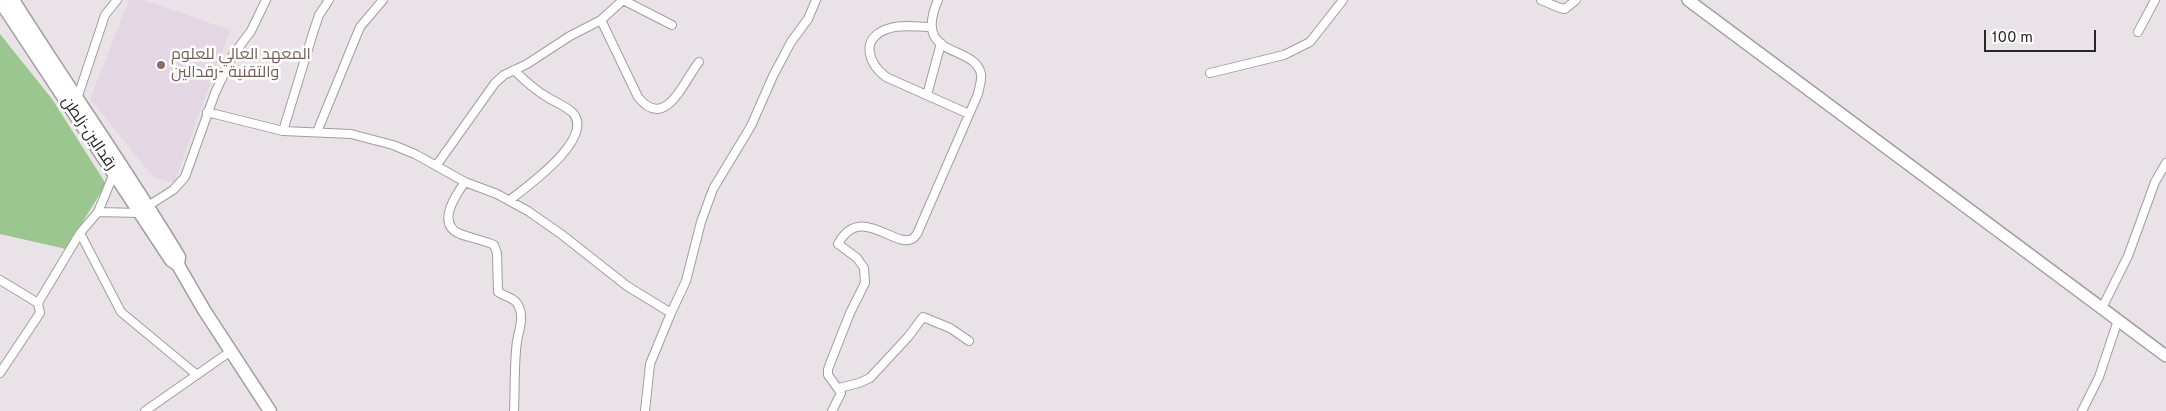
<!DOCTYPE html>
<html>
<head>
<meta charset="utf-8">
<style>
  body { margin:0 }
  #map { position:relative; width:2166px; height:411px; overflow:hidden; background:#e9e3e8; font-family:Overpass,sans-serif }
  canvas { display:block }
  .scale { position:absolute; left:1984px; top:30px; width:112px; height:22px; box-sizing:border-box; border:2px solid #282628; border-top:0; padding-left:6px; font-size:15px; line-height:18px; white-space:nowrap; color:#282628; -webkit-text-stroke:4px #fff; paint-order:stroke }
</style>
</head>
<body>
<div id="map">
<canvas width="2166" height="411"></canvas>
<div class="scale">100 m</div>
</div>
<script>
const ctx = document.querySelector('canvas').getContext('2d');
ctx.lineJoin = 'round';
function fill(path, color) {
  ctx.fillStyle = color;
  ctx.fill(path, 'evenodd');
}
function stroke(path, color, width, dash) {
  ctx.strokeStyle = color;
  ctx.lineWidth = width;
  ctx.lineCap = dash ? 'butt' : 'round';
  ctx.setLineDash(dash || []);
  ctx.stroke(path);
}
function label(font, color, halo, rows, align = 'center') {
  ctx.font = font + ' Overpass,Cairo,sans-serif';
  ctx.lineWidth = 5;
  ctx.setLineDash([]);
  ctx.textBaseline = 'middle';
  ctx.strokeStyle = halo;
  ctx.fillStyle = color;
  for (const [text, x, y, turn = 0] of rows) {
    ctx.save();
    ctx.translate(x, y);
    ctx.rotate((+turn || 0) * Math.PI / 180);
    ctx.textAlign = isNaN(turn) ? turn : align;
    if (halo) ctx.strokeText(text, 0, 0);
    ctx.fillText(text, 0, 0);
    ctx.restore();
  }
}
fill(new Path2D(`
  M129 0H144L230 30 174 183 154 178 90 99Z`), '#e3d7e3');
fill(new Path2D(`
  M0 34 52 99 106 184 66 249 0 234Z`), '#9bc68f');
const street = new Path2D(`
  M623 0 672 25
  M1541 0 1560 8 1565 9 1576 0
  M601 20 638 97C666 132 684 80 699 62
  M931 27C917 27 900 24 887 29 860 39 868 63 886 77L969 114
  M2138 32 2155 0
  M1210 73 1284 55 1310 42 1343 0
  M927 95 941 43
  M77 99 105 15 117 0
  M207 112 283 131 351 134 393 145 415 154 465 182 497 194 528 211 561 234 627 286 671 313
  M283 131 313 33 319 15 329 0
  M317 132 360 27 383 0
  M436 166 495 83 504 75 527 64 570 36 601 20 623 0
  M465 182C455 196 436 224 460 234 471 238 483 240 494 245L497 253 498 292C506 297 516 298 519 307 524 317 519 331 517 341 514 364 515 388 514 411
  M510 200C526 187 595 139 573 113 566 106 555 102 547 97 535 90 524 80 514 70
  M148 206 173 190 185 177 215 93 233 55 251 31 266 0
  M98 212 140 213
  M80 233 121 312 197 375
  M0 280 38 303 40 313 0 373
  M38 303 80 233 98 212 114 173
  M2102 308 2128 256 2155 182 2166 163
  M839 388 859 383 870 378 908 337 923 317 950 328 969 341
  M145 411 231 351
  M645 411 650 364 671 313 686 281 701 222 713 189 751 126 773 76 791 42 808 19 816 0
  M832 411 841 393 828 375V369L850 313 865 283 864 268 857 258 838 244C860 203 894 248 912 239 914 238 916 235 917 234L978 94C979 88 982 81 981 74 974 43 912 60 938 0
  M2082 411 2099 377 2118 320`);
const secondary = new Path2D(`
  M1688 0 2166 356`);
const primary = new Path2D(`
  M13 0C67 86 127 170 179 257L178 265
  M0 1 171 260 178 265 204 310 270 411`);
stroke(street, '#a29ca1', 10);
stroke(secondary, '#a29ca1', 14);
stroke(primary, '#a29ca1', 15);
stroke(street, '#fff', 8);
stroke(secondary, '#fff', 11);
stroke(primary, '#fff', 12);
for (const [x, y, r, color] of [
  [161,65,5,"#8d6e63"]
]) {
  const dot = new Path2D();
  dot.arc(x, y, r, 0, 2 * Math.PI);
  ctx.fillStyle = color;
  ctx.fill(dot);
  stroke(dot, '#fff', 2);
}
label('16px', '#785e54', '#fff', [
  ["المعهد العالي للعلوم",171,56],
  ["والتقنية -رقدالين",171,74]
], 'left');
label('16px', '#282628', '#fff', [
  ["رقدالين-زلطن",88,134,56]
]);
</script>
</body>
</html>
